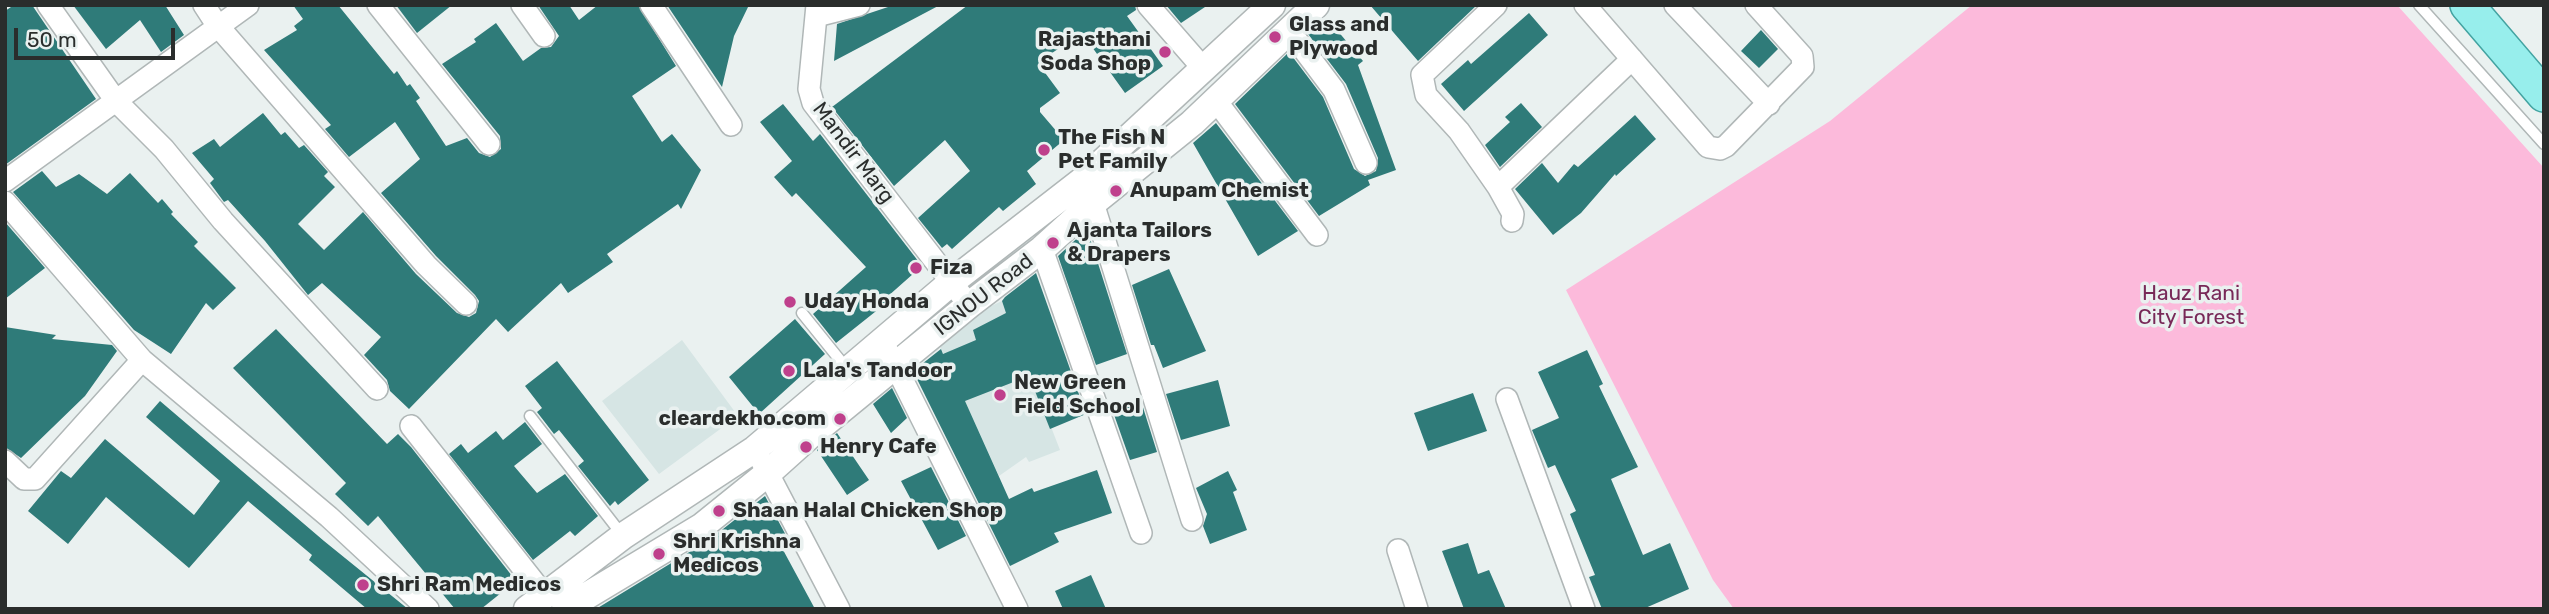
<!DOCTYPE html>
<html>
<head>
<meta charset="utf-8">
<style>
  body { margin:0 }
  #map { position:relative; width:2549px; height:614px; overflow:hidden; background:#eaf1f0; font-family:Rubik,sans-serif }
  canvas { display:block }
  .frame { position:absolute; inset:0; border:7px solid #2a2d2c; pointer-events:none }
  .scale { position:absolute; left:14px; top:28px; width:161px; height:32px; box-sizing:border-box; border:4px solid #2a2d2c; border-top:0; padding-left:9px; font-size:21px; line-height:24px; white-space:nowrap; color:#2a2d2c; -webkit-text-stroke:5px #eaf1f0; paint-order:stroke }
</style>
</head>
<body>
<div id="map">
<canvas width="2549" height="614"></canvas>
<div class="frame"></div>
<div class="scale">50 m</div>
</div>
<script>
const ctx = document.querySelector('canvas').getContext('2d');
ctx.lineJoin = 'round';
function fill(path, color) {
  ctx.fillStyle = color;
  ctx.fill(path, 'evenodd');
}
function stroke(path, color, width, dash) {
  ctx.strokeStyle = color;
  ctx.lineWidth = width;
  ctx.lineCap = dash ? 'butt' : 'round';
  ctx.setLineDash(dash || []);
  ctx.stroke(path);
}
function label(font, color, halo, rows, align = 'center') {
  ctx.font = font + ' Rubik,sans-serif';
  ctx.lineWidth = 7;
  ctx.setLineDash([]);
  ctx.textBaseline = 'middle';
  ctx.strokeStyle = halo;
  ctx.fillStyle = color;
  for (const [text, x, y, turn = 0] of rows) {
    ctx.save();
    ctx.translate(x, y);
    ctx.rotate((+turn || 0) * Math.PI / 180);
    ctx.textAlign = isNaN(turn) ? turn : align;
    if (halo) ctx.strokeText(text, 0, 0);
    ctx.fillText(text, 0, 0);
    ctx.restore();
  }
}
fill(new Path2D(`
  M1002 301 1060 450 1029 462 1026 457 999 476 937 340 965 318Z
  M682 340 738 416 659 474 602 401Z`), '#d6e5e4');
fill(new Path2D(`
  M1972 5H2397L2544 168V609H1734L1713 580 1566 290 1830 121Z`), '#fcbadb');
fill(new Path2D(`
  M14 5H32L96 99 5 165V11Z
  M73 5H165L184 35 161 52 140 20 106 49Z
  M293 5H338L394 74 397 71 407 86 410 84 420 98 416 101 446 146 467 138 479 153 490 157 501 149 500 136 442 64 476 42 474 39 496 23 523 61 541 48 551 47 559 36 538 5H569L579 20 598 5H638L676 66 632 96 662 142 672 134 701 170 681 209 678 204 607 254 613 262 568 293 561 283 508 332 496 319 409 409 390 391 387 380 364 355 381 337 322 283 308 295 265 241 228 200 224 202 210 183 214 179 192 153 214 139 220 147 263 113 281 135 285 132 299 148 304 145 328 172 324 176 335 187 298 224 324 250 363 212 416 274 457 313 469 317 476 313 479 301 475 295 436 256 381 193 420 159 395 122 349 157 325 129 331 125 264 50 297 30 294 26 303 19Z
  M396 5H452L417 33Z
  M667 5H749L734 36 722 87Z
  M894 5H940L834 61 837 24Z
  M968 5H1135L1136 10 1127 16 1163 66 1125 93 1082 33 1040 61V66L1060 93 1040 108V112L1064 140 1027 171 1036 184 1003 211 999 207 952 249 947 244 942 248 918 218 970 171 945 140 894 186 832 107Z
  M1166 5H1208L1181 23Z
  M1370 5H1477L1418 61Z
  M1529 13 1548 35 1464 111 1441 84 1468 60 1471 64Z
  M1326 17 1363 61 1358 65 1396 170 1368 180 1370 185 1319 216 1235 104 1289 52 1323 97 1354 169 1365 176 1376 171 1378 158 1346 84 1308 34Z
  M1761 30 1778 49 1759 68 1741 51Z
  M1521 103 1542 127 1500 167 1485 145 1510 122 1505 117Z
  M783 104 813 141 820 134 922 266 887 297 890 300 836 343 813 314 866 267 796 193 792 197 774 177 792 161 760 122Z
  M1635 115 1656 139 1616 176 1615 174 1581 213 1553 235 1515 189 1542 163 1558 183 1574 164 1578 167Z
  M1216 123 1298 231 1258 256 1193 143Z
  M42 171 56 187 79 174 107 194 130 173 158 203 162 199 173 212 171 214 198 242 194 246 236 288 213 310 206 303 171 354 134 330 13 192Z
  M5 222 45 268 5 299Z
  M1087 229 1127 354 1096 365 1058 256Z
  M1169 269 1206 351 1163 368 1154 345H1151L1132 285Z
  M1036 273 1086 414 1050 429 1029 376 965 401 1009 499 1032 488 1034 492 1097 470 1112 513 1054 533 1059 542 1010 566 913 371 941 349 943 354 976 340 973 330 1006 313 1002 301 1005 297Z
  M795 319 825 354 759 414 729 377Z
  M5 327 56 335 52 339 112 345 117 351 85 396 21 458 5 447Z
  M276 329 387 444 398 434 411 447 516 581 481 609H455L378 516 368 526 335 494 346 483 233 368Z
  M1587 350 1603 384 1599 386 1638 467 1611 479 1643 555 1670 543 1689 589 1643 609H1602L1589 577 1595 575 1570 514 1576 511 1555 465 1548 468 1532 430 1559 418 1538 372Z
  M557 361 649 480 618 505 615 501 610 506 578 466 584 461 559 430 554 434 537 412 542 408 525 386Z
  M1218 380 1230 426 1181 440 1166 394Z
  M892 388 907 418 891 433 873 404Z
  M1473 393 1487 431 1428 451 1414 413Z
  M160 401 324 541 408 609H367L309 560 312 555 248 501 189 568 106 497 68 544 28 511 61 471 71 478 105 439 194 515 220 481 146 417Z
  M1141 401 1157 452 1130 460 1112 409Z
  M525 422 542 444 514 466 537 493 565 474 598 516 575 536 570 531 533 560 449 454 461 444 468 453 496 431 503 440Z
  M837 433 869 480 847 495 817 450Z
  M931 467 966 536 938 550 901 481Z
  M1228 471 1237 490 1233 492 1247 530 1210 544 1203 526 1207 514 1196 488Z
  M765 496 790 543 782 548 815 609H596L709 540Z
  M1468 543 1478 574 1489 570 1506 609H1464L1442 551Z
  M1091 575 1106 609H1063L1055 591Z`), '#2f7b79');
const service = new Path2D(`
  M2419 5 2544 144
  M802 313 848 370
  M530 416 623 536`);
const minor = new Path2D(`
  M48 5 116 101 164 149 223 221 377 389
  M204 5 217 25 426 265 466 304
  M378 5 489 144
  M522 5 544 36
  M651 5 731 125
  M817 5 809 89 813 103 969 305
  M1148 5 1202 67
  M1496 5 1422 75 1426 95 1459 131 1498 187 1513 214 1512 221
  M1585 5 1708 147 1720 149 1726 146 1803 67 1802 56 1756 5
  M1675 5 1769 104
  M816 16 859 5
  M1289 30 1334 90 1366 163
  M1217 102 1317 235
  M5 181 248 5
  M1498 187 1632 59
  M5 202 142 360 329 517 428 609
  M1093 203 1192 520
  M1042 249 1141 533
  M889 353 1017 609
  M1507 399 1584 609
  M411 426 545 596
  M5 461 24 479H35L142 360
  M762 462 839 609
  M1398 550 1417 609`);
const tertiary = new Path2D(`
  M527 609 623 536 755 449 953 281 1083 180 1272 5
  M565 609 701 527 768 473 808 437 969 305 1042 249 1093 203 1192 123 1316 5`);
const primary = new Path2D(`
  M2467 5 2544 95`);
stroke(service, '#b0b7b7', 13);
stroke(minor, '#b0b7b7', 24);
stroke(tertiary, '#b0b7b7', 29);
stroke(primary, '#43a3a1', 36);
stroke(service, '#fff', 10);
stroke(minor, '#fff', 21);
stroke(tertiary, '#fff', 26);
stroke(primary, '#97eeec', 33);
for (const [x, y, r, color] of [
  [1275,37,7,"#bf408c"],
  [1165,52,7,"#bf408c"],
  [1044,150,7,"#bf408c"],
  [1116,191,7,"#bf408c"],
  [1053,243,7,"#bf408c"],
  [916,268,7,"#bf408c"],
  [790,302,7,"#bf408c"],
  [789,371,7,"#bf408c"],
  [1000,395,7,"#bf408c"],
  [840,419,7,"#bf408c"],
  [806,447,7,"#bf408c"],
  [719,511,7,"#bf408c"],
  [659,554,7,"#bf408c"],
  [363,585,7,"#bf408c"]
]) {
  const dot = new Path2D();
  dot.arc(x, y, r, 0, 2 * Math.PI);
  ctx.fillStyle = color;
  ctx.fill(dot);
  stroke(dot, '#eaf1f0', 2.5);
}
label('bold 21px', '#2a2d2c', '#eaf1f0', [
  ["Glass and",1289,25],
  ["Plywood",1289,49],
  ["Rajasthani",1151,40,"right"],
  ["Soda Shop",1151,64,"right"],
  ["The Fish N",1058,138],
  ["Pet Family",1058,162],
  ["Anupam Chemist",1130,191],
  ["Ajanta Tailors",1067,231],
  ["& Drapers",1067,255],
  ["Fiza",930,268],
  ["Uday Honda",804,302],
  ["Lala's Tandoor",803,371],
  ["New Green",1014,383],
  ["Field School",1014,407],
  ["cleardekho.com",826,419,"right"],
  ["Henry Cafe",820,447],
  ["Shaan Halal Chicken Shop",733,511],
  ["Shri Krishna",673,542],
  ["Medicos",673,566],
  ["Shri Ram Medicos",377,585]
], 'left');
label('21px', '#2a2d2c', '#eaf1f0', [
  ["Mandir Marg",853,153,53],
  ["IGNOU Road",984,295,-38]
]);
label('21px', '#782958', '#eaf1f0', [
  ["Hauz Rani",2191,294],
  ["City Forest",2191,318]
]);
</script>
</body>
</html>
